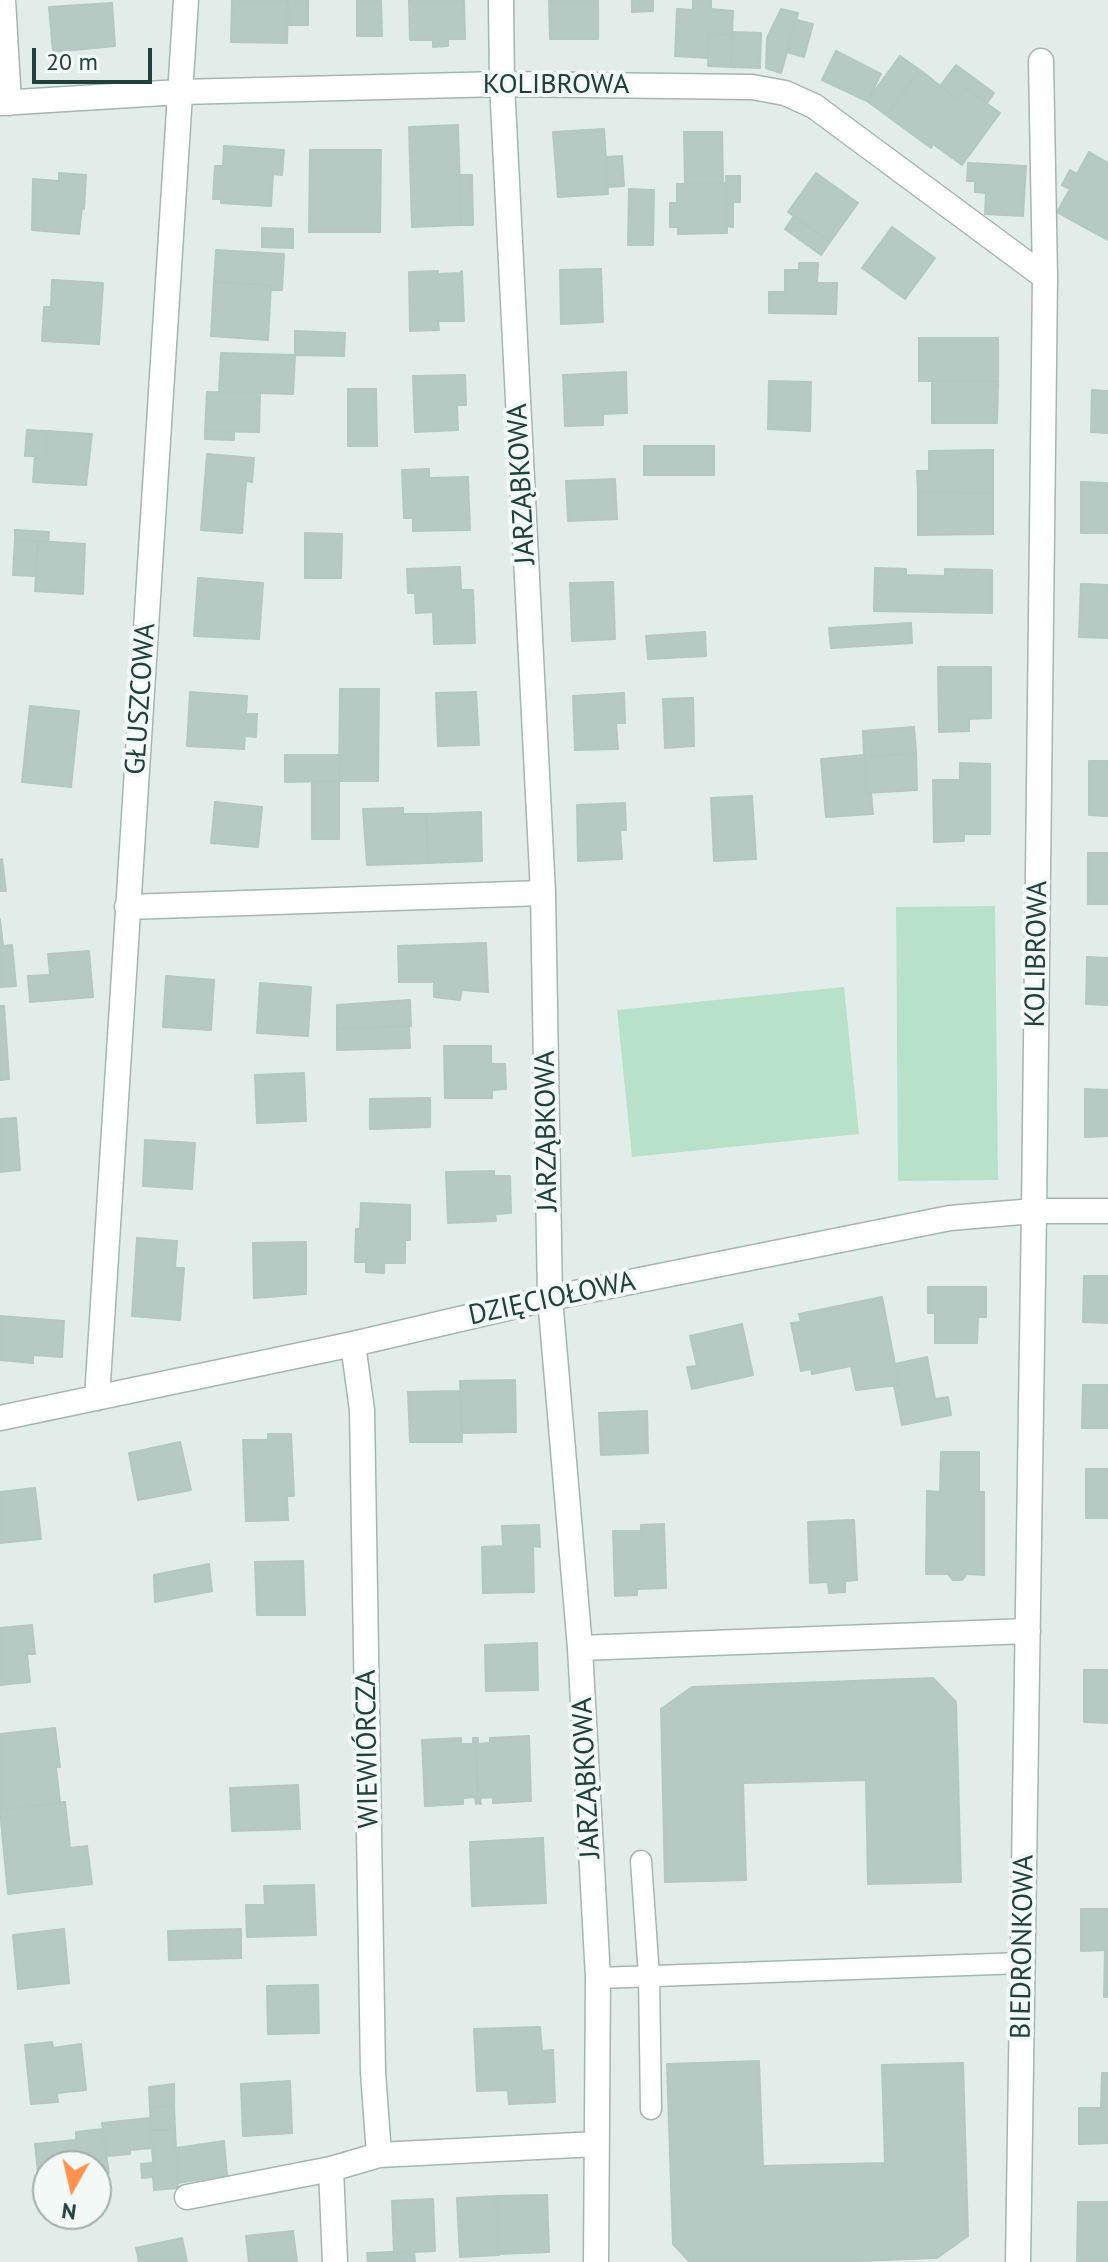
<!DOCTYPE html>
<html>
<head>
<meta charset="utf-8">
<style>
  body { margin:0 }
  #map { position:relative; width:1108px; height:2262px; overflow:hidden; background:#e2edea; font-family:"PT Sans",sans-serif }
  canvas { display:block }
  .north { position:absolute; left:32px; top:2150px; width:80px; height:80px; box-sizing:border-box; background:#f3f9f7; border:2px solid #9fafac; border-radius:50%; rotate:188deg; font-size:22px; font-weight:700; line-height:32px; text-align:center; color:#20403c }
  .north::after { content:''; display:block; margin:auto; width:28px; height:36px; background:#ff924e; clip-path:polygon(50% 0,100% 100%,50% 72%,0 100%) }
  .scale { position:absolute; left:32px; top:48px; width:120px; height:36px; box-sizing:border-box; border:4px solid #20403c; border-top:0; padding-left:10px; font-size:24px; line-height:28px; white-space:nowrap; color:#20403c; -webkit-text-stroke:6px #f3f9f7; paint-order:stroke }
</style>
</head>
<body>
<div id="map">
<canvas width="1108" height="2262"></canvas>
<div class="north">N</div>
<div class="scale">20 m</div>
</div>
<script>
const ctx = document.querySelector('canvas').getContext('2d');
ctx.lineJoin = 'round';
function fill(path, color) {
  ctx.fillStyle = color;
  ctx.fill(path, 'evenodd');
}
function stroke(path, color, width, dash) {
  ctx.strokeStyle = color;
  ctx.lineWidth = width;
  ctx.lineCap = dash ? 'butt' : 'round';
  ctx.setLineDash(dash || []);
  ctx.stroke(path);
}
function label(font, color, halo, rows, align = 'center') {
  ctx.font = font + ' "PT Sans",sans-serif';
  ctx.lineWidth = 8;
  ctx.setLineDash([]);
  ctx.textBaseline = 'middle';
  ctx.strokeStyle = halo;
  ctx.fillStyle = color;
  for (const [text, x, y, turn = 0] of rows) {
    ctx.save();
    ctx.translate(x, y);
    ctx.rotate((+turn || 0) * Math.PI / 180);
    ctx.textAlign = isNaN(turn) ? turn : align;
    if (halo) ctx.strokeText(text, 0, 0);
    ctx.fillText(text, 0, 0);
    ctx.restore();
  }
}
fill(new Path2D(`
  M995 906 998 1180 898 1181 896 907Z
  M844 987 859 1134 632 1157 617 1010Z`), '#b8e1c9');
const building = new Path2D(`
  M232 0H288L287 43 231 42Z
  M288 0H308V25H288Z
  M357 0H381L382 36H357Z
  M409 0H464L465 39H448V46L433 47V40H410Z
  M549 0H598V39H550Z
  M632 0H653V11L632 12Z
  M693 0H711V9L733 11 732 35 709 33 708 58 675 56 677 9 693 10Z
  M112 3 115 46 53 52 49 7Z
  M781 9 798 13 781 73 766 68 767 38Z
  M796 20 813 24 804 57 787 52Z
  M733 32 761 33 760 68 731 67Z
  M709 33 732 35 731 67 708 66Z
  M836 51 881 74 867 101 822 80Z
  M900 56 920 70 886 115 867 101Z
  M956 65 994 93 987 103 965 88 957 99 940 86Z
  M920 70 957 99 965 88 1000 113 962 165 933 144 931 148 886 115Z
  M458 125 461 225 412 227 409 127Z
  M604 129 608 194 558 197 553 132Z
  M684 132H722L723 183H685Z
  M224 146 284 150 282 175 273 174 271 206 221 203V199H213L215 166H223Z
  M310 150H381L380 232H309Z
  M1089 152 1108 163V240L1057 212 1070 189 1062 185 1070 170 1077 174Z
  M622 156 624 186 608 187 606 157Z
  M968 163 1026 166 1023 216 985 214 986 193 975 192V181H967Z
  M59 173 86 175 84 209 82 208 79 234 32 230 33 179 59 181Z
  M816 173 858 203 830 242 788 212Z
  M459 175H472L473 225H461Z
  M726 176H740V202H733V227L727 226Z
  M726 183 727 233 678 234V227H670V203H677V184Z
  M629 189 654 190 653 245H628Z
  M794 216 830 242 821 255 785 229Z
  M892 227 935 258 905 299 862 268Z
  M262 228 293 229V248L262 247Z
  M216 250 284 254 282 290H271V285L214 282Z
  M799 263H818L817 283H837L836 314 769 313V292H785V270H799Z
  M601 269 603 322 561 324 560 270Z
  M438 271V274L460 273 462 271 464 321H438L439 330 410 331 409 272Z
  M52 280 103 283 99 344 42 341 44 307H51Z
  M214 282 271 285 268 340 211 336Z
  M295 331 345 333 344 356 295 355Z
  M919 338H998V381H919Z
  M221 353 295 355 293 394 219 392Z
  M626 372 627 413 603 414V425L565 426 563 375Z
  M465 375 466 405H457L458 430 415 432 413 376Z
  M769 381 811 382 810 431 768 429Z
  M932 381H998L997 423H932Z
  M348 389H376L377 446H348Z
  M1092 390 1108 391V433L1091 432Z
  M207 392 260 393 259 432 205 431Z
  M27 430 47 431 46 456H25Z
  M47 431 92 434 86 485 33 482 35 455 46 456Z
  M205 431H234V440L205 439Z
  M644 446H714V475H644Z
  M993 450V493L918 492 917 471H929V451Z
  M207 454 254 458 252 482 246 481 242 533 201 530Z
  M429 469V478L468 477 470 530 413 531V518H404L402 470Z
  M615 479 617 519 568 521 566 481Z
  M1081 482 1108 483V533H1081Z
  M918 492 993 493V534L918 535Z
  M15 530 49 532 48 542 15 539Z
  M305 533 342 534 341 578H305Z
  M15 539 38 541 36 576 13 575Z
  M38 541 85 544 83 594 35 591Z
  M460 567 461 590H473L475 643 434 644 433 612 416 613 415 593H408L407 569Z
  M875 568 906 569V575L945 576V569L992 570V613L874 611Z
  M198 578 263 583 259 639 194 636Z
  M613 582 615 639 572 641 570 583Z
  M1081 584 1108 585V638L1079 637Z
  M911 623 912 643 831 648 829 628Z
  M705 632 706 656 648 659 646 636Z
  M938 667H991V718L969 719V731L939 732Z
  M340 689H379L378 781H339Z
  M190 692 247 696 246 714H257L256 737 245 736 244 749 187 746Z
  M476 692 479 745 438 746 436 693Z
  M624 693 625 723H616L618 749 575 750 573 696Z
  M693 698 694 746 665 748 663 699Z
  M30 706 79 711 71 787 22 782Z
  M914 727 916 753 864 757 863 731Z
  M916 753 917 790 866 793 864 757Z
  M285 755H340L339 781 285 782Z
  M864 755 866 793H871L873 814 826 817 821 759Z
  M1089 761H1108V816L1089 815Z
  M960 763 990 764V834H964V841L934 842 933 780H960Z
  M312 781H339V839H312Z
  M752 796 756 859 714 861 711 798Z
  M215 802 262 807 258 847 211 843Z
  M625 803 626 830H620L622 859 578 861 577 805Z
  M403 808V814H426L428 863 367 865 363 809Z
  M481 812 482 861 428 863 426 814Z
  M1088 853H1108V904H1088Z
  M2 859 6 891H0V860Z
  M0 919 3 946 12 945 16 986 0 987Z
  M486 943 488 992 462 990 460 1000 434 997V982H399L398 946Z
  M89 951 93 997 30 1002 28 976 50 975 48 954Z
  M1087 957 1108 958V1005L1086 1004Z
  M166 976 214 980 211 1030 163 1027Z
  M260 983 311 987 308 1036 257 1033Z
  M410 1000 411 1026 337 1029V1005Z
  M0 1006H4L9 1079 0 1080Z
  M409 1026 410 1048 337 1050V1029Z
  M444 1046H491V1064H505L506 1089 492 1090V1098H445Z
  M304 1073 306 1121 257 1123 255 1075Z
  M1085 1089 1108 1090V1136L1085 1137Z
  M430 1098V1127L370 1129V1099Z
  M16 1118 20 1170 0 1172V1119Z
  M145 1140 195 1143 192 1189 143 1186Z
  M494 1171V1176H510L511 1213 495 1214 496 1221 448 1223 446 1172Z
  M361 1203 410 1205V1240H405V1263H384V1273L366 1272V1262H355L356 1229H360Z
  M137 1238 177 1241 175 1268H184L180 1320 132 1316Z
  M306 1242V1294L254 1298 253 1243Z
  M1084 1276H1108V1323L1083 1322Z
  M928 1287H986V1317H978L977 1343H935V1313H928Z
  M882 1297 899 1385 856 1390 851 1366 812 1374 811 1369 801 1371 791 1323 801 1322 799 1314Z
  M0 1316 64 1321 62 1357 33 1355V1363L0 1360Z
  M742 1324 753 1375 692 1389 687 1367 697 1366 690 1336Z
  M927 1357 935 1399 948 1397 951 1415 902 1425 894 1386 899 1385 895 1364Z
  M515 1380 516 1432 462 1433 460 1381Z
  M1083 1385H1108V1428H1082Z
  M461 1391 462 1442H410L408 1392Z
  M647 1411 648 1453 601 1455 599 1413Z
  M268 1434H291L294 1496H287L288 1520 246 1521 243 1440H268Z
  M180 1442 191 1490 138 1500 129 1453Z
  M941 1452H979V1492H984V1575L967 1574 962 1580H953L948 1574H926L927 1491 940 1492Z
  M1086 1469H1108V1518H1086Z
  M35 1488 41 1539 0 1543V1492Z
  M854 1520 857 1580 845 1581V1592L829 1593 828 1582 810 1583 808 1522Z
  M664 1524 666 1588 637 1589V1595L615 1596 613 1531H641V1525Z
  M539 1525 540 1547 533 1546 534 1592 483 1593 482 1547 503 1546 502 1526Z
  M303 1561 305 1615H257L255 1562Z
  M209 1564 212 1591 155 1602 154 1575Z
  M32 1625 35 1654H27L30 1682 0 1685V1628Z
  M537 1643 538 1690 486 1691 485 1645Z
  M1084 1670H1108V1723L1084 1722Z
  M933 1678 956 1702 961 1882 868 1884 866 1780 743 1783 746 1880 665 1882 661 1709 692 1687Z
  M55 1728 60 1767H56L60 1803 0 1810V1734Z
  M529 1736 531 1801 493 1803V1797L480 1798 481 1804 478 1803 476 1738H478V1744L490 1743V1738Z
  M461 1738V1744H473V1738H476L478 1803 476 1804 475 1797 463 1798V1804L425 1806 422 1740Z
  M298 1785 300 1829 232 1831 230 1788Z
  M65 1802 70 1848 87 1846 92 1884 8 1894 0 1810Z
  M543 1838 546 1903 472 1906 470 1842Z
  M314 1885 316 1935 247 1937 246 1905H265L264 1886Z
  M1081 1909H1108V1950L1081 1951Z
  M64 1929 69 1983 18 1989 13 1935Z
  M241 1929V1958L169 1960 168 1931Z
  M1105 1950H1108V1997H1104Z
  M318 1985 319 2033 268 2034 267 1986Z
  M540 2027 542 2051 553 2050 555 2102 509 2104 508 2090 477 2091 474 2029Z
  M52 2042 53 2048 81 2044 86 2090 57 2093 58 2102 31 2104 25 2045Z
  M759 2061 763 2166 885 2163 882 2065 963 2063 968 2236 937 2258 828 2262H690L673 2244 667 2064Z
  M1102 2073H1108V2143L1079 2144V2108H1101Z
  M290 2081 292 2133 243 2136 241 2084Z
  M174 2084V2105L150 2108 149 2087Z
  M174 2105 175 2130H151L150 2108Z
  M150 2118 152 2148 130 2150V2154L107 2156 102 2123Z
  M102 2129 109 2173 96 2175V2166H48V2211H42L35 2144 76 2140V2132Z
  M151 2130H175L178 2188 154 2190 153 2177 142 2178 141 2164 153 2163Z
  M224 2141 227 2175 178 2183 176 2148Z
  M547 2195 549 2252 498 2254 496 2196Z
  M496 2196 499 2255 460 2257 457 2198Z
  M433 2199 435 2251 394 2253 392 2201Z
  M1078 2202H1108V2262H1077Z
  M293 2231 297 2262H249L246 2236Z
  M182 2238 187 2262H139L136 2248Z
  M414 2251 415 2262H368L367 2253Z`);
fill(building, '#b7c9c3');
stroke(building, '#b3c8c2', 2);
const service = new Path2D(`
  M641 1861 649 1976 651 2109
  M598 1978 1023 1963`);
const minor = new Path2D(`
  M3 0 9 103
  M501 0 502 84 543 893 550 1298 580 1648 598 1978 596 2262
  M0 103 180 92 502 84 752 87 785 93 814 106 1045 277
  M127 907 543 893
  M353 1344 362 1410 373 2072 379 2155 596 2144
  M97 1398 186 0
  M0 1418 353 1344 550 1298 950 1218 1034 1211H1108
  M580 1648 1028 1631
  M331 2169 335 2262
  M187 2197 331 2169 379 2155
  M1018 2262 1034 1211 1045 277 1041 61`);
stroke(service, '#a4b6b2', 23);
stroke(minor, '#a4b6b2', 27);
stroke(service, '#fff', 20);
stroke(minor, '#fff', 24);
label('28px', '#20403c', '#f3f9f7', [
  ["KOLIBROWA",556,85],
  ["JARZĄBKOWA",522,484,-93],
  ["GŁUSZCOWA",141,699,-86],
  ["KOLIBROWA",1037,954,-89],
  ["JARZĄBKOWA",547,1131,-91],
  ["DZIĘCIOŁOWA",552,1299,-12],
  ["WIEWIÓRCZA",368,1749,-91],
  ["JARZĄBKOWA",587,1778,-93],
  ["BIEDRONKOWA",1023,1947,-89]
]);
</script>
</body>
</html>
